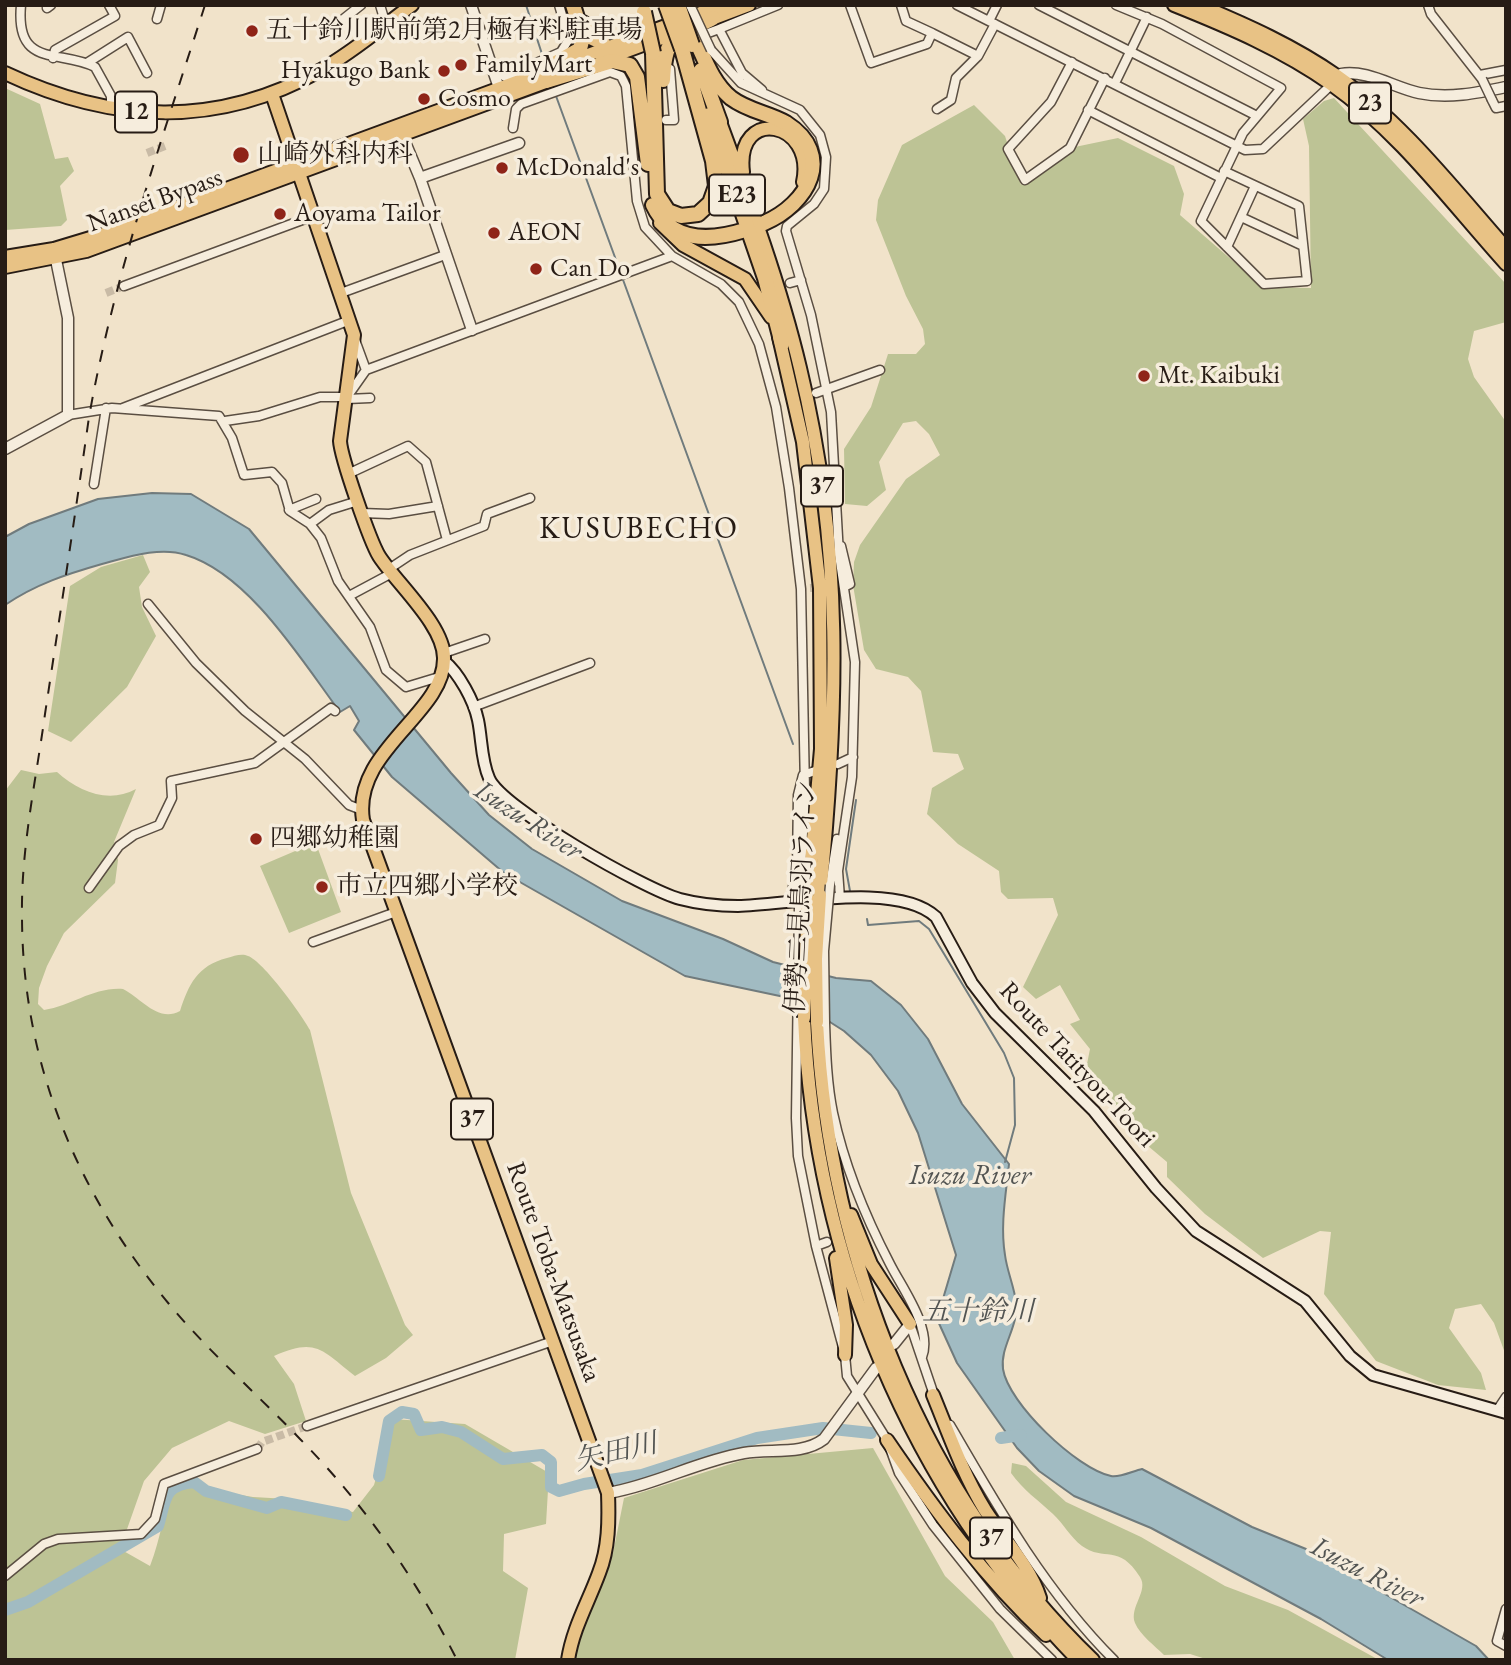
<!DOCTYPE html>
<html>
<head>
<meta charset="utf-8">
<style>
  body { margin:0 }
  #map { position:relative; width:1511px; height:1665px; overflow:hidden; background:#f1e3ca; font-family:"EB Garamond",serif }
  canvas { display:block }
  .frame { position:absolute; inset:0; border:7px solid #271c15; pointer-events:none }
</style>
</head>
<body>
<div id="map">
<canvas width="1511" height="1665"></canvas>
<div class="frame"></div>
</div>
<script>
const ctx = document.querySelector('canvas').getContext('2d');
ctx.lineJoin = 'round';
function fill(path, color) {
  ctx.fillStyle = color;
  ctx.fill(path, 'evenodd');
}
function stroke(path, color, width, dash) {
  ctx.strokeStyle = color;
  ctx.lineWidth = width;
  ctx.lineCap = dash ? 'butt' : 'round';
  ctx.setLineDash(dash || []);
  ctx.stroke(path);
}
function label(font, color, halo, rows, align = 'center') {
  ctx.font = font + ' "EB Garamond","Noto Serif JP",serif';
  ctx.lineWidth = 7;
  ctx.setLineDash([]);
  ctx.textBaseline = 'middle';
  ctx.strokeStyle = halo;
  ctx.fillStyle = color;
  for (const [text, x, y, turn = 0] of rows) {
    ctx.save();
    ctx.translate(x, y);
    ctx.rotate((+turn || 0) * Math.PI / 180);
    ctx.textAlign = isNaN(turn) ? turn : align;
    if (halo) ctx.strokeText(text, 0, 0);
    ctx.fillText(text, 0, 0);
    ctx.restore();
  }
}
fill(new Path2D(`
  M5 88 40 104 55 159 68 157 74 171 60 186 67 220 61 226 5 230Z
  M1334 98 1506 284V322L1474 331 1468 359 1474 377 1506 422V1356L1494 1323 1481 1304 1455 1309 1449 1328 1481 1373 1486 1390 1438 1385 1376 1361 1324 1294 1331 1232 1320 1231 1263 1258 1205 1214 1167 1177V1162L1135 1135 1109 1097 1085 1074 1090 1049 1070 1024 1080 1020 1060 985 1036 999 1023 987 1058 915 1053 898 1008 899 1001 892 999 871 958 844 927 814 932 788 964 769 958 754 933 752 921 691 908 677 876 669 864 650 853 585 854 562 860 545 906 479 940 455 929 434 916 421 903 423 879 462 886 490 867 506 845 504 844 449 871 407 888 354H916L925 344 923 329 906 296 876 220 878 200 902 145 974 105 1005 136 1021 185 1070 148 1118 138 1174 166 1184 194 1180 215 1263 287 1311 288 1309 146 1303 119 1324 101Z
  M143 555 150 572 139 587 142 607 156 636 127 687 71 742 48 731 70 586 101 567Z
  M21 770 39 774 57 772C79 792 109 804 136 789L114 842 118 860 115 883 64 933 47 966 39 988 38 1004 44 1010C72 1006 93 987 123 989 141 998 158 1023 180 1011 189 984 197 966 227 958 234 956 242 953 248 956 263 961 302 1015 310 1030L351 1193 405 1325 413 1335 386 1358 355 1376C322 1350 316 1337 274 1356L294 1384 306 1421 265 1434 229 1421 172 1448 144 1481 120 1549 150 1566C161 1538 164 1510 173 1481L190 1479 217 1491 253 1497 288 1499 353 1512 374 1485 393 1419 465 1424 549 1473 546 1524 504 1534 503 1571 528 1588 515 1660H5V791Z
  M307 846 318 849 341 912 289 933 260 866Z
  M873 1448 945 1576 993 1622 1015 1660H561L575 1658 584 1623 613 1553 624 1498 743 1460Z
  M1012 1463 1026 1466 1066 1502 1141 1537 1225 1586 1288 1610 1379 1660H1209L1190 1654 1164 1655C1155 1646 1140 1635 1135 1623 1129 1607 1149 1591 1140 1577 1119 1543 1104 1562 1082 1546 1070 1537 1064 1524 1053 1514 1038 1500 1023 1490 1011 1473Z`), '#bdc395');
const water = new Path2D(`
  M152 493 191 494 249 529 451 773 489 815 532 849 622 901 723 939 773 962 836 978 871 981 901 1005 928 1039 962 1104 1009 1164C1006 1194 1000 1225 1005 1255 1007 1271 1014 1286 1016 1302 1019 1327 1000 1346 1003 1369 1008 1403 1077 1469 1111 1476 1119 1478 1133 1471 1142 1469L1252 1527 1306 1549 1476 1646 1489 1660H1388L1321 1619 1151 1528 1074 1496 1039 1471 1017 1448 957 1363 937 1319 956 1255 918 1133 898 1091 871 1055 844 1031 794 999 685 976 504 873 392 777 354 730 359 721 350 706 340 712C302 661 249 574 186 555 160 546 128 557 102 564 67 574 36 584 5 605V537L29 524 98 499Z`);
fill(water, '#a1bbc2');
stroke(water, '#707b7d', 2);
stroke(new Path2D(`
  M526 5 542 54
  M556 96 620 271
  M622 277 793 744
  M850 891 846 869 856 800
  M867 919 868 925 919 921 929 929 1004 1053 1014 1078 1015 1125 1005 1162`), '#707b7d', 2);
stroke(new Path2D(`
  M1001 1438 1021 1435
  M379 1476 389 1421 402 1412 414 1414 421 1430 442 1427 461 1432 503 1459 542 1455 551 1462V1487L559 1491 584 1484 642 1475 757 1438 823 1428 871 1433
  M5 1610 28 1602 158 1526C166 1499 163 1485 194 1482L206 1491 267 1508 281 1502 346 1515`), '#a1bbc2', 12);
stroke(new Path2D(`
  M147 153 165 146
  M106 293 124 286
  M810 588 846 586
  M257 1449 262 1442 307 1426`), '#c9bba6', 8, [8, 4]);
const minor = new Path2D(`
  M21 5C15 69 60 49 95 67L111 96V109
  M380 5 386 25
  M850 5 871 63 927 44 932 33 978 56 995 24
  M901 5 906 21 932 33
  M957 5 1245 150 1263 149 1331 85
  M1039 5 1257 116
  M1116 5 1162 24 1281 88 1243 133 1201 221 1264 284 1307 281 1299 206 1224 171
  M1428 5 1431 14 1482 79
  M47 8 51 5
  M157 19 161 5
  M989 21 997 5
  M327 32 361 5
  M689 40 719 29
  M711 50 741 83 800 110 820 135 826 157 824 189 814 204 787 226 786 231 811 315 831 412 839 555 855 662 852 777 838 871 840 898
  M53 58 55 50 115 16 109 5
  M1072 62 1051 102 1008 149 1025 180 1070 148 1105 78
  M87 63 128 37 147 73
  M495 70 505 77 561 52 569 39 559 5
  M1480 75 1506 70
  M1115 83 1147 17
  M762 90 742 73 719 29 778 5
  M1492 100 1496 108 1506 106
  M937 109 951 100 956 78 978 56
  M1088 110 1221 178
  M666 120H674L670 69
  M513 128 516 109 521 104 610 72 621 76 626 86 637 201 645 227 672 256 721 284 739 302 759 344 776 407 789 488 801 589 805 790 800 896
  M1241 217 1303 246
  M1227 247 1255 186
  M790 283 801 280
  M124 286 313 216
  M341 293 445 255
  M355 340 366 370
  M816 393 880 370
  M347 399 370 398
  M123 408 350 320
  M68 415 112 408 219 416 232 438 244 475 272 472 282 483 290 511 310 524 321 538 338 581 370 627 386 670 406 687 439 677
  M225 421 259 416 320 397H347L366 370 672 256
  M350 473 408 446 426 462 447 540
  M94 484 106 408
  M289 510 316 499
  M362 513 389 514 438 506
  M310 524 329 510 358 501
  M841 546 850 584 846 586
  M389 569 410 555 484 526 487 514 530 498
  M349 596 392 573
  M148 604 196 663 245 711 305 759 349 805 362 810
  M444 653 485 639
  M473 707 590 663
  M838 764 853 757
  M830 885 837 839
  M89 888 119 846 134 835 159 825 172 798 171 781 255 763 331 708 335 711
  M790 902 797 866 798 795 803 775 815 771
  M799 907 796 1118 798 1156 816 1246 845 1355 847 1376 887 1440 899 1473 933 1525 1000 1609 1052 1660
  M313 942 396 912
  M825 1023C826 1053 827 1084 833 1113 844 1164 866 1218 890 1264 902 1288 933 1329 922 1357
  M816 1246 827 1242
  M910 1324 935 1398
  M1498 1409 1506 1397
  M950 1425C998 1508 1046 1592 1114 1660
  M307 1426 553 1341
  M5 1576 44 1544 58 1539 141 1534 155 1519 164 1484 257 1449
  M1506 1609 1497 1641 1506 1646`);
const tertiary = new Path2D(`
  M471 5 499 88
  M1335 80 1341 74C1366 69 1395 88 1419 93 1448 99 1477 93 1506 87
  M402 135 420 178 472 330
  M420 178 519 143
  M5 449 68 415V318L54 250
  M894 1344 910 1324
  M608 1493C655 1485 698 1461 744 1453 770 1448 802 1456 824 1439L876 1368`);
const secondary = new Path2D(`
  M444 661C459 673 474 701 478 720 482 739 481 760 489 778 501 808 646 890 680 899 699 904 719 906 738 906 788 905 898 881 936 917L972 983 995 1013 1094 1111 1156 1188 1196 1231 1305 1301 1350 1356 1373 1375 1506 1413`);
const primary = new Path2D(`
  M5 73C111 123 216 129 321 70 353 52 382 27 412 5
  M272 94 354 335 340 441C341 458 370 541 379 556 397 584 445 626 444 659 444 714 352 751 363 820L608 1493C609 1520 609 1548 599 1573 588 1603 573 1628 568 1660
  M720 122C750 203 780 284 800 368 844 549 838 712 820 895
  M743 172C735 105 816 121 803 182
  M660 223 683 245 745 279 771 317
  M779 337 803 442 820 588 821 749 808 896
  M804 1018C815 1258 909 1488 1078 1660
  M817 1022C829 1257 922 1495 1093 1660
  M851 1215 871 1264 910 1324
  M836 1258 846 1325 845 1355
  M933 1395C949 1434 963 1474 985 1510 1003 1538 1030 1566 1040 1598
  M887 1440C934 1509 985 1578 1046 1635`);
const trunk = new Path2D(`
  M1174 5C1229 27 1283 50 1331 84 1399 132 1451 203 1506 264
  M1199 5C1247 25 1294 46 1337 76 1402 122 1453 188 1506 248
  M704 22 749 5
  M602 60 683 30
  M561 65 722 5
  M5 257 54 249 107 233 544 72
  M5 267 86 251 556 78`);
const motorway = new Path2D(`
  M583 23 590 37 603 43
  M697 43C706 63 714 84 731 98 748 111 769 113 786 123 836 155 808 204 764 223
  M653 53 657 194 668 211 681 216 698 214 710 203 716 186 713 161 682 49
  M701 70 720 122
  M535 75 580 49 583 37 573 5
  M663 80C665 33 675 38 713 18
  M546 81 612 61 630 65 637 77 648 164
  M709 115 765 278 782 344
  M653 205C671 243 710 241 745 230`);
stroke(minor, '#5a4e42', 11);
stroke(tertiary, '#5a4e42', 13);
stroke(secondary, '#271c15', 14);
stroke(primary, '#271c15', 16);
stroke(trunk, '#271c15', 16);
stroke(motorway, '#271c15', 18);
stroke(minor, '#f6eddd', 8);
stroke(tertiary, '#f6eddd', 10);
stroke(secondary, '#f6eddd', 10);
stroke(primary, '#e8c285', 12);
stroke(trunk, '#e8c285', 12);
stroke(motorway, '#e8c285', 14);
stroke(new Path2D(`
  M205 5C161 142 114 276 89 417 75 516 60 615 45 714 36 780 21 848 22 915 22 1062 76 1192 169 1304 209 1352 257 1394 300 1439 364 1504 416 1578 457 1660`), '#271c15', 2, [12, 12]);
const minorBridge = new Path2D(`
  M690 5 711 50
  M1482 79 1492 100
  M799 907 800 896
  M825 1023 824 951 830 885`);
const primaryBridge = new Path2D(`
  M804 1018 808 896
  M817 1022 816 959 820 895`);
const motorwayBridge = new Path2D(`
  M666 5 682 49
  M678 5 692 45
  M644 12 653 53`);
stroke(minorBridge, '#5a4e42', 11, []);
stroke(primaryBridge, '#271c15', 16, []);
stroke(motorwayBridge, '#271c15', 18, []);
stroke(minorBridge, '#f6eddd', 8);
stroke(primaryBridge, '#e8c285', 12);
stroke(motorwayBridge, '#e8c285', 14);
for (const [x, y, r, color] of [
  [252,31,7,"#8f2418"],
  [461,65,7,"#8f2418"],
  [444,71,7,"#8f2418"],
  [424,99,7,"#8f2418"],
  [241,155,9,"#8f2418"],
  [502,168,7,"#8f2418"],
  [280,214,7,"#8f2418"],
  [494,233,7,"#8f2418"],
  [536,269,7,"#8f2418"],
  [1144,376,7,"#8f2418"],
  [256,839,7,"#8f2418"],
  [322,887,7,"#8f2418"]
]) {
  const dot = new Path2D();
  dot.arc(x, y, r, 0, 2 * Math.PI);
  ctx.fillStyle = color;
  ctx.fill(dot);
  stroke(dot, '#f6eddd', 2.5);
}
for (const [x, y, w] of [
  [1370,103,42],
  [136,112,42],
  [737,195,56],
  [822,486,42],
  [472,1119,42],
  [991,1538,42]
]) {
  const box = new Path2D();
  box.roundRect(x - w / 2, y - 20.5, w, 41, 5);
  ctx.fillStyle = '#f6eddd';
  ctx.fill(box);
  stroke(box, '#271c15', 2);
}
label('bold 24px', '#271c15', null, [
  ["23",1370,103],
  ["12",136,112],
  ["E23",737,195],
  ["37",822,486],
  ["37",472,1119],
  ["37",991,1538]
]);
label('26px', '#271c15', '#f6eddd', [
  ["五十鈴川駅前第2月極有料駐車場",266,31],
  ["FamilyMart",475,65],
  ["Hyakugo Bank",430,71,"right"],
  ["Cosmo",438,99],
  ["山崎外科内科",257,155],
  ["McDonald's",516,168],
  ["Aoyama Tailor",294,214],
  ["AEON",508,233],
  ["Can Do",550,269],
  ["Mt. Kaibuki",1158,376],
  ["四郷幼稚園",270,839],
  ["市立四郷小学校",336,887]
], 'left');
label('26px', '#271c15', '#f6eddd', [
  ["Nansei Bypass",155,201,-20],
  ["伊勢二見鳥羽ライン",802,897,-87],
  ["Route Tatityou-Toori",1077,1065,47],
  ["Route Toba-Matsusaka",553,1272,70]
]);
label('italic 28px', '#525452', '#f6eddd', [
  ["Isuzu River",528,821,33],
  ["Isuzu River",970,1176],
  ["五十鈴川",978,1312],
  ["矢田川",616,1453,-13],
  ["Isuzu River",1367,1573,27]
]);
ctx.letterSpacing = '2px';
label('30px', '#271c15', '#f6eddd', [
  ["KUSUBECHO",639,530]
]);
ctx.letterSpacing = '0px';
</script>
</body>
</html>
